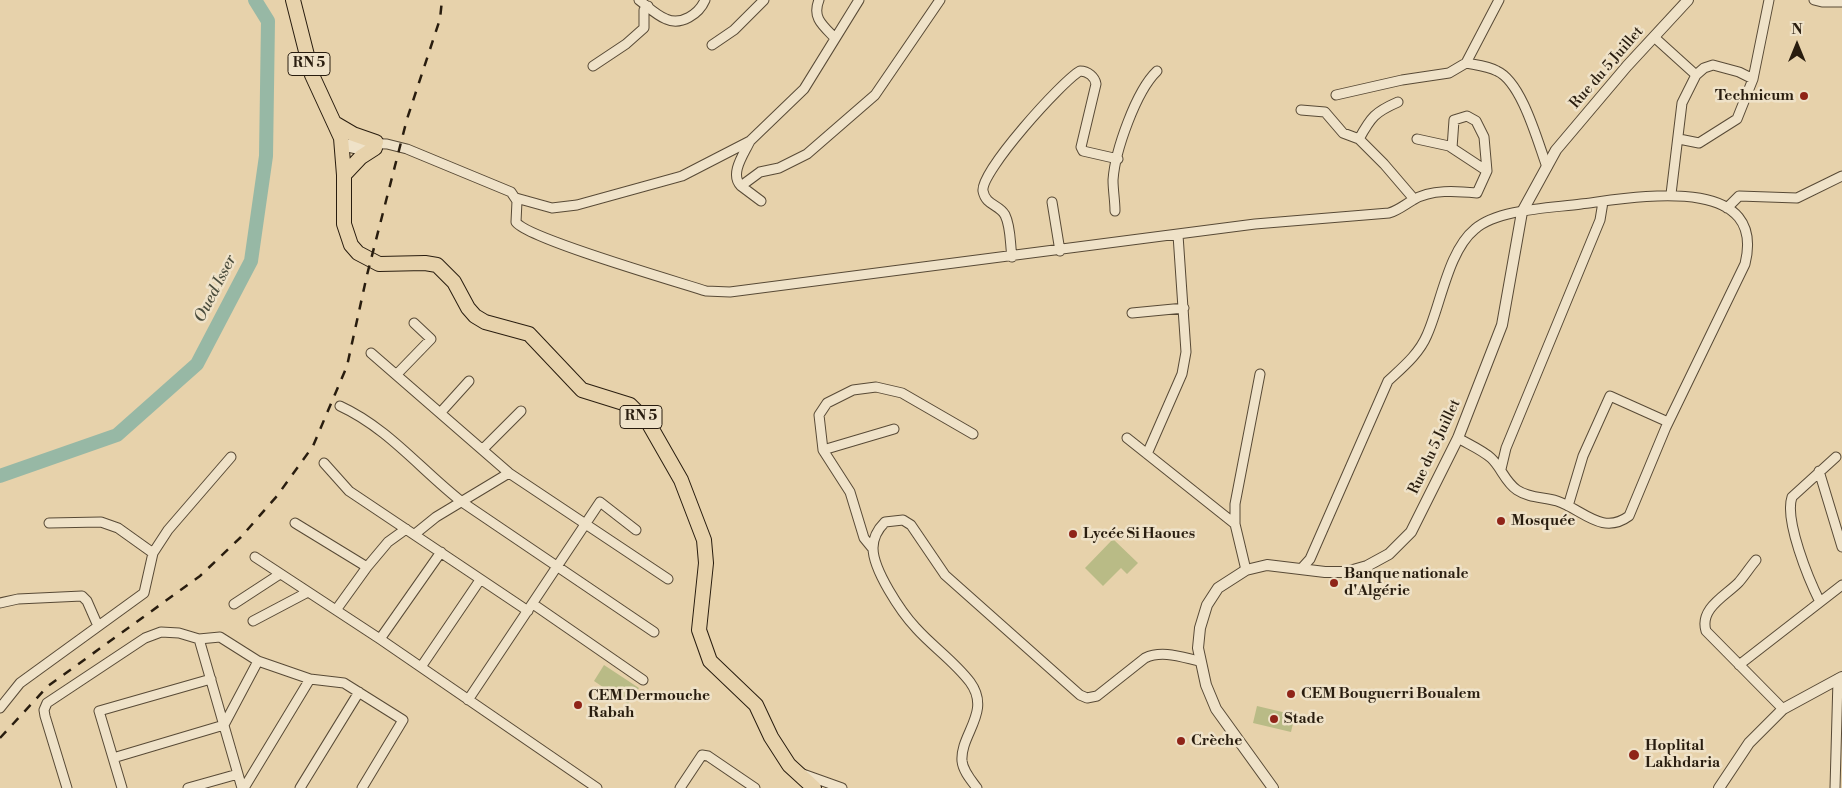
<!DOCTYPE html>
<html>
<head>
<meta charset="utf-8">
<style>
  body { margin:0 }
  #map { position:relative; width:1842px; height:788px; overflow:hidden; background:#e7d2ab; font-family:"Libre Bodoni",serif }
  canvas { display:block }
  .north { position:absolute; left:1772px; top:20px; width:50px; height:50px; -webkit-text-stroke:4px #efe2c8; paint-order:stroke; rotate:0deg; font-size:14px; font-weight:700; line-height:20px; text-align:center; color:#291d0f }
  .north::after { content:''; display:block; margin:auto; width:18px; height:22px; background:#291d0f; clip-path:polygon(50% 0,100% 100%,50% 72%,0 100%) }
</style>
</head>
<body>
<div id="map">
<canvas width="1842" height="788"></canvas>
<div class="north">N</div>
</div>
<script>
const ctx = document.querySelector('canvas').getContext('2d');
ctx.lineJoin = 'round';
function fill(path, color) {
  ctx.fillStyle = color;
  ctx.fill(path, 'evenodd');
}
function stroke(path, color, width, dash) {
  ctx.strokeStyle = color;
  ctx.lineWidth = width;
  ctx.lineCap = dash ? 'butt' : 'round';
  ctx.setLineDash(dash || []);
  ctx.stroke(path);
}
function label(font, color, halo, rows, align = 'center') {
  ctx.font = font + ' "Libre Bodoni",serif';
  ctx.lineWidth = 5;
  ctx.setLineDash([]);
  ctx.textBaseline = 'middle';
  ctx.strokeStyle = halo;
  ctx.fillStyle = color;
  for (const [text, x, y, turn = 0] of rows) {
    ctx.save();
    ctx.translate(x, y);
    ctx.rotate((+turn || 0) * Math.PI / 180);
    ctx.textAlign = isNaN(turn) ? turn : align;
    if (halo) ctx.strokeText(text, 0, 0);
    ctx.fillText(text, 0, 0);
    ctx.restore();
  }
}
fill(new Path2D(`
  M1113 539 1138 563 1127 574 1121 568 1103 586 1085 568Z
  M604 665 639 688 628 704 594 681Z
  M1257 706 1295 715 1291 732 1253 723Z`), '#b9bb86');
stroke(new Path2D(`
  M0 476 117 435 197 364 251 261 266 156 268 21 255 0`), '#97b8a5', 14);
const minor = new Path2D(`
  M639 0C647 6 656 15 666 19 681 26 699 14 705 0
  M819 0C812 17 822 25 834 37
  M1814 0 1822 2H1842
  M1654 37 1696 75
  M712 45 734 30 764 0
  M1466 63 1499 0
  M593 66 626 44 644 28V10L648 6
  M1336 95 1402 80 1449 73 1466 63C1476 65 1488 66 1497 71 1522 82 1538 143 1547 167
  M1398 102C1375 112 1371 117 1359 139L1384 164 1414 199
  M1301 110 1325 112 1343 133 1359 139
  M1417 139 1449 146 1487 171
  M1679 139 1699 143 1737 119 1753 79 1769 0
  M750 141C744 154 729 174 741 186L760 172 779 168 807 154 875 95 940 0
  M343 146 352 143 387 144 407 149 511 192 517 201 516 222C526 238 678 282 706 291L730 292 1255 224 1389 213C1399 210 1404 205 1413 200 1431 189 1457 191 1477 193L1487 171 1484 137 1476 121 1467 116 1454 120 1452 148
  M343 146 357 149H371
  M741 186 761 201
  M1671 194 1682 103 1696 75 1704 68 1713 65 1739 72 1753 79
  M516 198 552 208 577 205 682 176 750 141 804 89 859 0
  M1052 202 1060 251
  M1727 208 1739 196 1797 198 1842 176
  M1115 211C1115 201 1113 190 1113 180 1115 151 1136 91 1157 71
  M1012 257C1010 244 1011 227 1005 215 999 204 986 206 983 191 980 172 1062 81 1080 71 1088 71 1095 77 1096 84L1081 147 1083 151 1118 159
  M1132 313 1184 308
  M371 353 509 473 668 579
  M397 374 431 339 414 323
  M340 406C388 428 421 470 462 502L654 632
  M441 412 469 381
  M1127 438 1235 524
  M483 449 521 411
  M823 450 894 429
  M1147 454 1182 374 1186 352 1178 235
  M324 463 349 491 528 611
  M1501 469 1506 448 1600 220 1603 202
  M1819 471 1842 547
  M1568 506 1583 456 1610 396 1668 422
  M49 523 101 522 118 528 153 553
  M295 523 367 567 388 542 406 529
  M415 534 436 517 509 473
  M873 549 864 538 850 492 823 450 819 415 827 403 853 390 876 387 902 393 973 434
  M255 557 380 639 597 788
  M1756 560C1750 567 1745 575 1739 582 1727 595 1699 608 1706 631L1783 709
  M1301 569 1310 559 1317 543 1388 381C1403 367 1419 354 1427 335 1441 304 1448 251 1475 229 1498 209 1551 208 1581 204 1631 198 1768 171 1745 264L1666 427 1629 516C1602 536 1582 509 1557 501 1543 497 1529 498 1517 490 1505 482 1501 467 1491 458 1482 450 1468 444 1458 438
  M1246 570 1235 524V504L1260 374
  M1820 602C1809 580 1784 520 1792 497L1836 457
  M0 603 18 599 82 596 87 601 98 626
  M234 604 280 574
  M533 604 643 680
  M336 610 367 567
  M253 621 308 592
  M199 639 242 788
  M380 639 441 552
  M1739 665 1842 585
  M421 667 480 580
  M468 700 600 502 636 530
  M0 708 20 683 144 593 153 553 168 530 231 457
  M113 758 224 725 258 661
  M800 773 842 788
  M67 788 45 716 44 710 47 703 145 638 161 632 179 633 199 639 220 637 258 661 310 679 344 683 403 720 362 788
  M122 788 99 711 211 679
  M188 788 238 774
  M244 788 310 679
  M300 788 359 692
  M680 788 702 755 708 756 755 788
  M977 788C971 780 963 771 962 761 960 734 992 712 970 682 954 661 933 647 916 628 901 612 873 570 873 548 873 537 878 529 885 522L903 520 911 525 945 575 1080 695 1087 698 1097 696 1145 658C1162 650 1181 657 1199 661
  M1835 788 1838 679`);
const tertiary = new Path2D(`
  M1273 788 1216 709 1206 685 1198 648 1200 628 1207 605 1218 588 1246 570 1267 565 1325 572H1346L1367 566 1389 554 1411 532 1458 438 1502 325 1522 212 1556 150 1627 66 1688 0
  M1719 788 1749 743 1783 709 1842 677`);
const primary = new Path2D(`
  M293 0 312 75 341 138 344 175V224L351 245 358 253 379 264 425 263 437 265 454 282 468 308 475 316 485 322 529 334 582 390 630 405 649 424 681 480 704 540 706 563 699 630 710 661 756 705 771 737 789 765 814 788
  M336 124 353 134 376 142
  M344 175 361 157 375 148`);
stroke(minor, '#584a36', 11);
stroke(tertiary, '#584a36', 12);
stroke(primary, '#291d0f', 16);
stroke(minor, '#efe2c8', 9);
stroke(tertiary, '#efe2c8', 10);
stroke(primary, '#e7d2ab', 14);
stroke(new Path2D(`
  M0 738 48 686 200 576 241 537 277 496 313 446 347 366 367 275 407 119 440 19 442 0`), '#291d0f', 2.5, [9, 9]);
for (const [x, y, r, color] of [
  [1804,96,5,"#8f2418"],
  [1501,521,5,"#8f2418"],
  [1073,534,5,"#8f2418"],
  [1334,583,5,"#8f2418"],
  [1291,694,5,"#8f2418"],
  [578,705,5,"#8f2418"],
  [1274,719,5,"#8f2418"],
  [1181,741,5,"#8f2418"],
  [1634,755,6,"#8f2418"]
]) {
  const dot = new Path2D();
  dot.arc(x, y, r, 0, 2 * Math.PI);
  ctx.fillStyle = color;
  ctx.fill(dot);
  stroke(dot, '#efe2c8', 2);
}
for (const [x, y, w] of [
  [309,64,42],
  [641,417,42]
]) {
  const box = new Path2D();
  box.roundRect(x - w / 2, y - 11.5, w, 23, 4);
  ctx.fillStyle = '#efe2c8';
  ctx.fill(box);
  stroke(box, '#291d0f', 1);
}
label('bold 14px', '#291d0f', null, [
  ["RN 5",309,64],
  ["RN 5",641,417]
]);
label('15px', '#291d0f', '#efe2c8', [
  ["Rue du 5 Juillet",1607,68,-49],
  ["Rue du 5 Juillet",1435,447,-65]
]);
label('bold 15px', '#291d0f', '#efe2c8', [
  ["Technicum",1794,96,"right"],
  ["Mosquée",1511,521],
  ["Lycée Si Haoues",1083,534],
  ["Banque nationale",1344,574],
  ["d'Algérie",1344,591],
  ["CEM Bouguerri Boualem",1301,694],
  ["CEM Dermouche",588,696],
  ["Rabah",588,713],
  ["Stade",1284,719],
  ["Crèche",1191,741],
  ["Hoplital",1645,746],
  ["Lakhdaria",1645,763]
], 'left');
label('italic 16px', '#4a4c3c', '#efe2c8', [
  ["Oued Isser",216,289,-63]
]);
</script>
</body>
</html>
